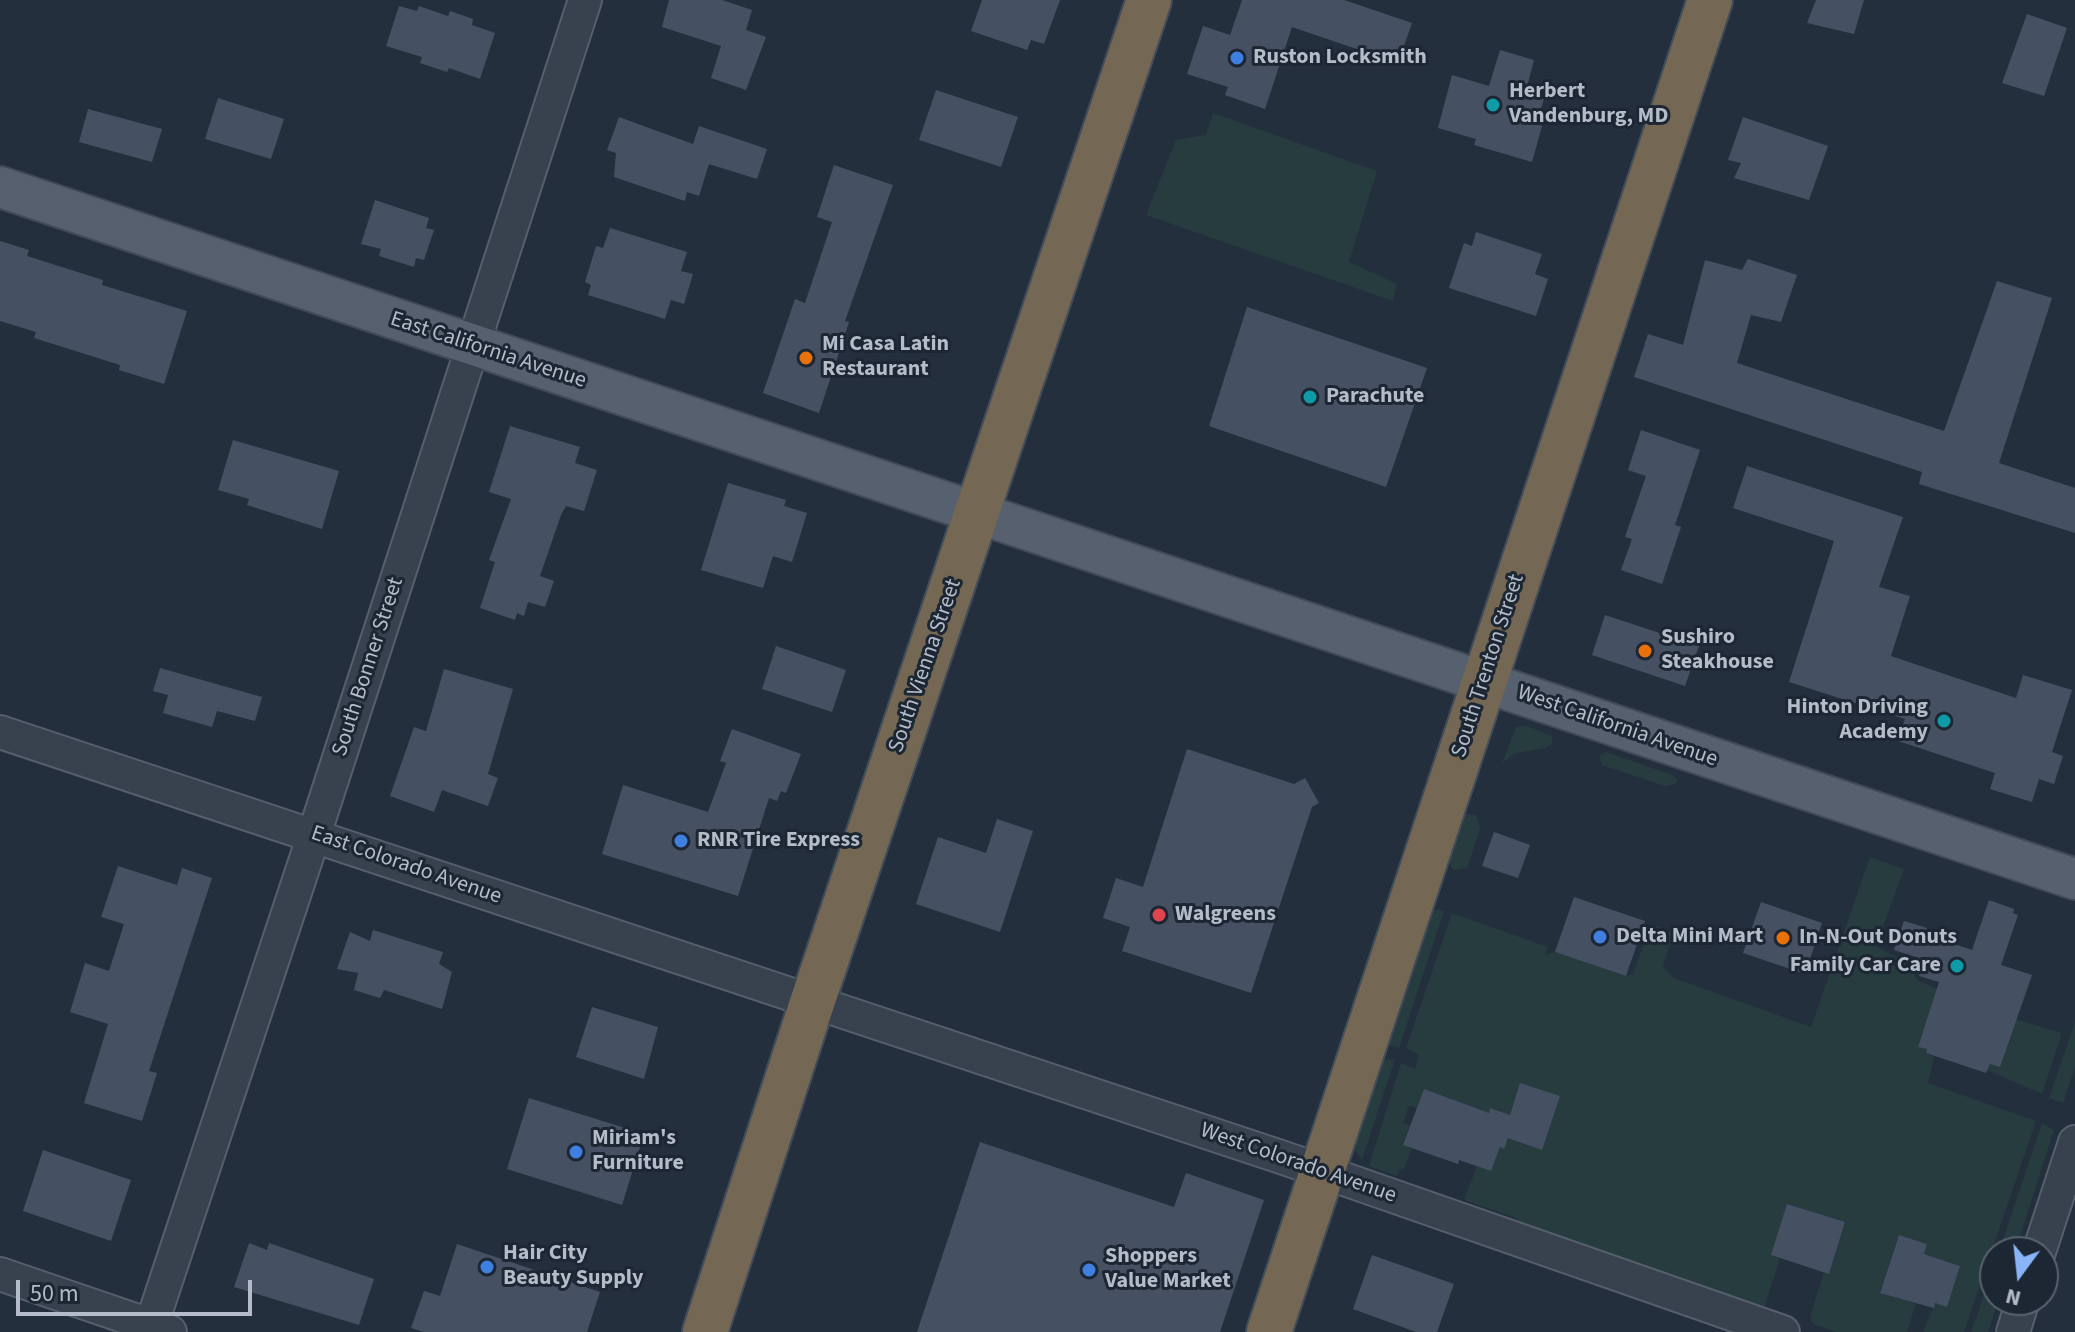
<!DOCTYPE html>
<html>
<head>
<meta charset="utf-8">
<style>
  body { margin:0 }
  #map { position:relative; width:2075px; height:1332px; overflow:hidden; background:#242f3e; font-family:"Source Sans 3",sans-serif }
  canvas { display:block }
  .north { position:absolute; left:1979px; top:1236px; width:80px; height:80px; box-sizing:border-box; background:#1d2633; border:2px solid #59626f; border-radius:50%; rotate:195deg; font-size:22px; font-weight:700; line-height:32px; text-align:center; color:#b4bcc9 }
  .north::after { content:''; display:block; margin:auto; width:28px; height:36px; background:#8ab4f8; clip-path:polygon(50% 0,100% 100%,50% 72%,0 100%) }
  .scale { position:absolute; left:16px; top:1280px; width:236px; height:36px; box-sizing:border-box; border:4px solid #b4bcc9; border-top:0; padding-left:10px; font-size:24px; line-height:28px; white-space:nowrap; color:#b4bcc9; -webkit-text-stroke:6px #1d2633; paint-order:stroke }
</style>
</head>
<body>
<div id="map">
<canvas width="2075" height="1332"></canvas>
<div class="north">N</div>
<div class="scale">50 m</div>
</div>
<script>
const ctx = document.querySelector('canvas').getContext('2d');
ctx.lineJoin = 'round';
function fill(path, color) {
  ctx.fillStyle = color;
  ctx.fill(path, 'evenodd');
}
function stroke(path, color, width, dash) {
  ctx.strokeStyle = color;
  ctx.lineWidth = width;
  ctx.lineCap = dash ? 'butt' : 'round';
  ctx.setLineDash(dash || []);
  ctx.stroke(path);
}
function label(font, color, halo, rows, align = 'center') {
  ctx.font = font + ' "Source Sans 3",sans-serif';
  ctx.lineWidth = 6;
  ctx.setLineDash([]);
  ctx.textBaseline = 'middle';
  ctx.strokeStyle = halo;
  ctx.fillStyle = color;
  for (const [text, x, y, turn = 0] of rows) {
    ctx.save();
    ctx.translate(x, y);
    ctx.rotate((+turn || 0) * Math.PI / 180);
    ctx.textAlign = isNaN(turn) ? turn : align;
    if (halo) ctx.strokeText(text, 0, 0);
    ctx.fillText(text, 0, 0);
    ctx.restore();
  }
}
fill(new Path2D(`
  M1213 113 1377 171 1349 262 1397 284 1393 301 1146 215 1176 140 1206 135Z
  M1527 726 1552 736V744L1546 748 1516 753 1502 763 1516 727Z
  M1606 752 1670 774 1677 779 1676 784 1665 786 1602 765 1599 756Z
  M1468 814 1476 815 1480 829 1467 868 1455 870 1451 867 1449 855 1462 817Z
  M1870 857 1904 869 1876 946 1912 966 1917 980 1991 1012 2062 1033 2042 1094 1987 1070 1931 1009 1918 1046 1927 1049 1926 1054 1934 1056 1928 1083 2036 1121 1964 1332H1923L1935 1303 1947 1306 1960 1266 1924 1254 1927 1244 1899 1235 1880 1292 1899 1299 1902 1291 1916 1303 1907 1332H1837L1813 1324 1810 1317 1824 1272 1829 1274 1845 1223 1788 1204 1771 1255 1780 1258 1764 1308 1533 1232 1514 1217 1464 1200 1477 1166 1491 1171 1500 1147 1504 1148 1516 1117 1491 1108 1489 1113 1424 1090 1417 1108 1409 1106 1403 1123 1410 1126 1403 1144 1412 1148 1404 1168 1399 1170 1397 1176 1369 1166 1401 1063 1415 1069 1419 1055 1406 1048 1452 913 1548 947 1545 955 1555 952 1626 976 1633 974 1651 924 1673 933 1663 967 1674 978 1811 1027Z
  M1438 909 1444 911 1399 1048 1386 1044 1429 913Z
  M2075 1022V1067L2063 1103 2049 1098Z
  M1395 1059 1362 1160 1356 1151 1355 1142 1381 1060Z
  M2042 1123 2054 1130 2015 1252H1999Z
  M1995 1263V1300H1999L1988 1332H1971Z`), '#263c3f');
fill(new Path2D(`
  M669 0H722L752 10 746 30 766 37 746 90 711 78 721 46 662 27Z
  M982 0H1060L1044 44 1031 40 1027 50 971 31Z
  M1242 0H1344L1412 23 1398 63 1292 27 1265 109 1225 95 1228 87 1187 74 1203 26 1230 35Z
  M1816 0H1864L1854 34 1807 23Z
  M399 6 417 11 419 6 448 16 450 11 473 19 472 25 495 33 480 79 449 68 447 72 420 63 422 57 386 46Z
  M2027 14 2067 28 2044 96 2002 83Z
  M1500 50 1534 60 1527 87 1546 93 1536 124 1542 126 1532 162 1474 145 1476 139 1438 128 1452 75 1489 86Z
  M936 90 1018 117 1001 167 919 140Z
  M218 98 284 119 271 159 205 139Z
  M88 109 162 129 152 162 79 142Z
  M619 117 693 144 699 126 767 149 757 179 709 164 699 196 687 192 685 201 614 177 616 153 607 150Z
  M1743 117 1828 146 1809 200 1734 178 1741 163 1728 160Z
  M834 165 893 185 845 321 849 322 819 413 763 393 795 299 805 303 832 222 817 217Z
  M375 200 429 218 426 228 434 230 424 260 416 258 414 267 379 256 381 249 361 244Z
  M610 228 687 252 681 271 693 274 684 304 671 300 665 319 588 295 591 285 585 282 596 246 603 248Z
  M1476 232 1542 254 1535 274 1548 279 1536 316 1449 288 1464 243 1472 246Z
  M0 241 29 250 27 256 103 280 102 285 187 311 164 384 119 370 120 365 34 338 36 332 0 321Z
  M1748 259 1797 275 1781 322 1751 315 1737 363 1944 431 1997 281 2052 298 1999 463 2075 488V533L1919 484 1922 472 1634 377 1648 334 1683 345 1705 260 1742 270Z
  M1247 307 1427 368 1386 487 1209 426Z
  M510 426 580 447 575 463 597 470 584 511 566 506 561 515 540 576 554 581 545 607 528 602 524 616 517 613 515 620 480 608 495 562 489 560 511 499 489 492Z
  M1641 430 1700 450 1675 525 1681 527 1662 584 1621 570 1632 539 1625 537 1646 476 1628 470Z
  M233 440 339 471 322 529 247 505 249 499 218 490Z
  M1747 466 1903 517 1879 587 1910 596 1891 656 2016 698 2023 675 2072 690 2052 752 2063 756 2054 784 2039 779 2032 802 1990 789 1995 773 1898 741 1905 719 1789 682 1834 541 1733 508Z
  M728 483 786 500 784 506 807 513 792 562 773 556 763 588 701 570Z
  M1605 615 1699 646 1685 686 1592 655Z
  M776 646 846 670 832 712 762 689Z
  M160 668 262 697 255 721 217 711 212 727 163 713 168 695 153 691Z
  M444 669 513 689 488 774 498 778 488 806 442 790 434 812 390 796 414 727 426 731Z
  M732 729 801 754 786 793 781 791 777 801 769 798 738 896 602 854 623 785 708 812 726 763 720 761Z
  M1187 749 1294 784 1305 778 1319 803 1312 807 1251 993 1122 951 1130 927 1103 918 1116 878 1143 887Z
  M997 819 1033 831 1000 932 916 904 938 837 986 853Z
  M1494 832 1530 845 1518 878 1482 866Z
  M118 866 177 885 182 868 212 878 149 1071 157 1073 142 1121 84 1103 108 1024 70 1012 85 963 109 971 124 924 101 917Z
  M1574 897 1645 921 1626 976 1555 952Z
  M1989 900 2014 909 2013 913 2018 915 2001 965 2032 975 2000 1067 1990 1064 1986 1073 1926 1053 1927 1049 1918 1047 1939 982 1919 976 1925 960 1894 950 1904 921 1927 928 1925 934 1972 950Z
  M1761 902 1822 923 1805 974 1743 953Z
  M373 930 443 952 439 964 452 972 442 1009 384 990 380 998 354 990 358 973 337 969 350 932 370 941Z
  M592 1007 658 1027 644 1079 576 1057Z
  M1520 1083 1560 1096 1542 1150 1508 1138 1504 1149 1500 1147 1491 1171 1459 1160 1458 1164 1403 1145 1424 1089 1489 1113 1490 1108 1510 1115Z
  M529 1098 644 1134 622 1205 507 1169Z
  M980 1142 1174 1207 1186 1173 1264 1200 1220 1332H917Z
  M43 1150 131 1180 111 1241 23 1211Z
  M1787 1204 1845 1222 1829 1274 1771 1255Z
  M1899 1235 1927 1244 1924 1254 1960 1266 1947 1307 1935 1303 1934 1308 1880 1293Z
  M249 1243 267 1250 269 1243 374 1279 359 1325 234 1287Z
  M457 1244 600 1292 587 1332H424L411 1328 424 1291 440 1296Z
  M1372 1255 1454 1284 1437 1332H1416L1353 1309Z`), '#455162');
const minor = new Path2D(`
  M0 732 1284 1158 1783 1332
  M2039 1252 2075 1142
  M0 1274 170 1332
  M149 1332 314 835 585 0
  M2013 1332 2023 1300`);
const major = new Path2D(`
  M0 187 2075 879`);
const highway = new Path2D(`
  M705 1332 812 1003 1149 0
  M1269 1332 1710 0`);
stroke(minor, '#565f6c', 36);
stroke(major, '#414a57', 44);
stroke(highway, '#434c59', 48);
stroke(minor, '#38414e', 32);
stroke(major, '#56606e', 40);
stroke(highway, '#746855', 44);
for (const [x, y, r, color] of [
  [1237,58,8,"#3f7fe0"],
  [1493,105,8,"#0f9aa8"],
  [806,358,8,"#e8710a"],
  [1310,397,8,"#0f9aa8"],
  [1645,651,8,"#e8710a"],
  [1944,721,8,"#0f9aa8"],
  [681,841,8,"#3f7fe0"],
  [1159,915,8,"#e0444e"],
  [1600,937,8,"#3f7fe0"],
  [1783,938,8,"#e8710a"],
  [1957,966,8,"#0f9aa8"],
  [576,1152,8,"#3f7fe0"],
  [487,1267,8,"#3f7fe0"],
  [1089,1270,8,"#3f7fe0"]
]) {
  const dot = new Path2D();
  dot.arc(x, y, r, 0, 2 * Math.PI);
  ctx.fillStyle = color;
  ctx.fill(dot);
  stroke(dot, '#1d2633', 3);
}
label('bold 22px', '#b4bcc9', '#1d2633', [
  ["Ruston Locksmith",1253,58],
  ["Herbert",1509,92],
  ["Vandenburg, MD",1509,117],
  ["Mi Casa Latin",822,345],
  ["Restaurant",822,370],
  ["Parachute",1326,397],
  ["Sushiro",1661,638],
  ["Steakhouse",1661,663],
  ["Hinton Driving",1928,708,"right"],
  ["Academy",1928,733,"right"],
  ["RNR Tire Express",697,841],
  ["Walgreens",1175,915],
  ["Delta Mini Mart",1616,937],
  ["In-N-Out Donuts",1799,938],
  ["Family Car Care",1941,966,"right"],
  ["Miriam's",592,1139],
  ["Furniture",592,1164],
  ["Hair City",503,1254],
  ["Beauty Supply",503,1279],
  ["Shoppers",1105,1257],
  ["Value Market",1105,1282]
], 'left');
label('22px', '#b4bcc9', '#1d2633', [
  ["East California Avenue",488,351,18],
  ["South Vienna Street",926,666,-71],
  ["South Trenton Street",1489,666,-72],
  ["South Bonner Street",369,667,-72],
  ["West California Avenue",1617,727,19],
  ["East Colorado Avenue",406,866,19],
  ["West Colorado Avenue",1298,1164,19]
]);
</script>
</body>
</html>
